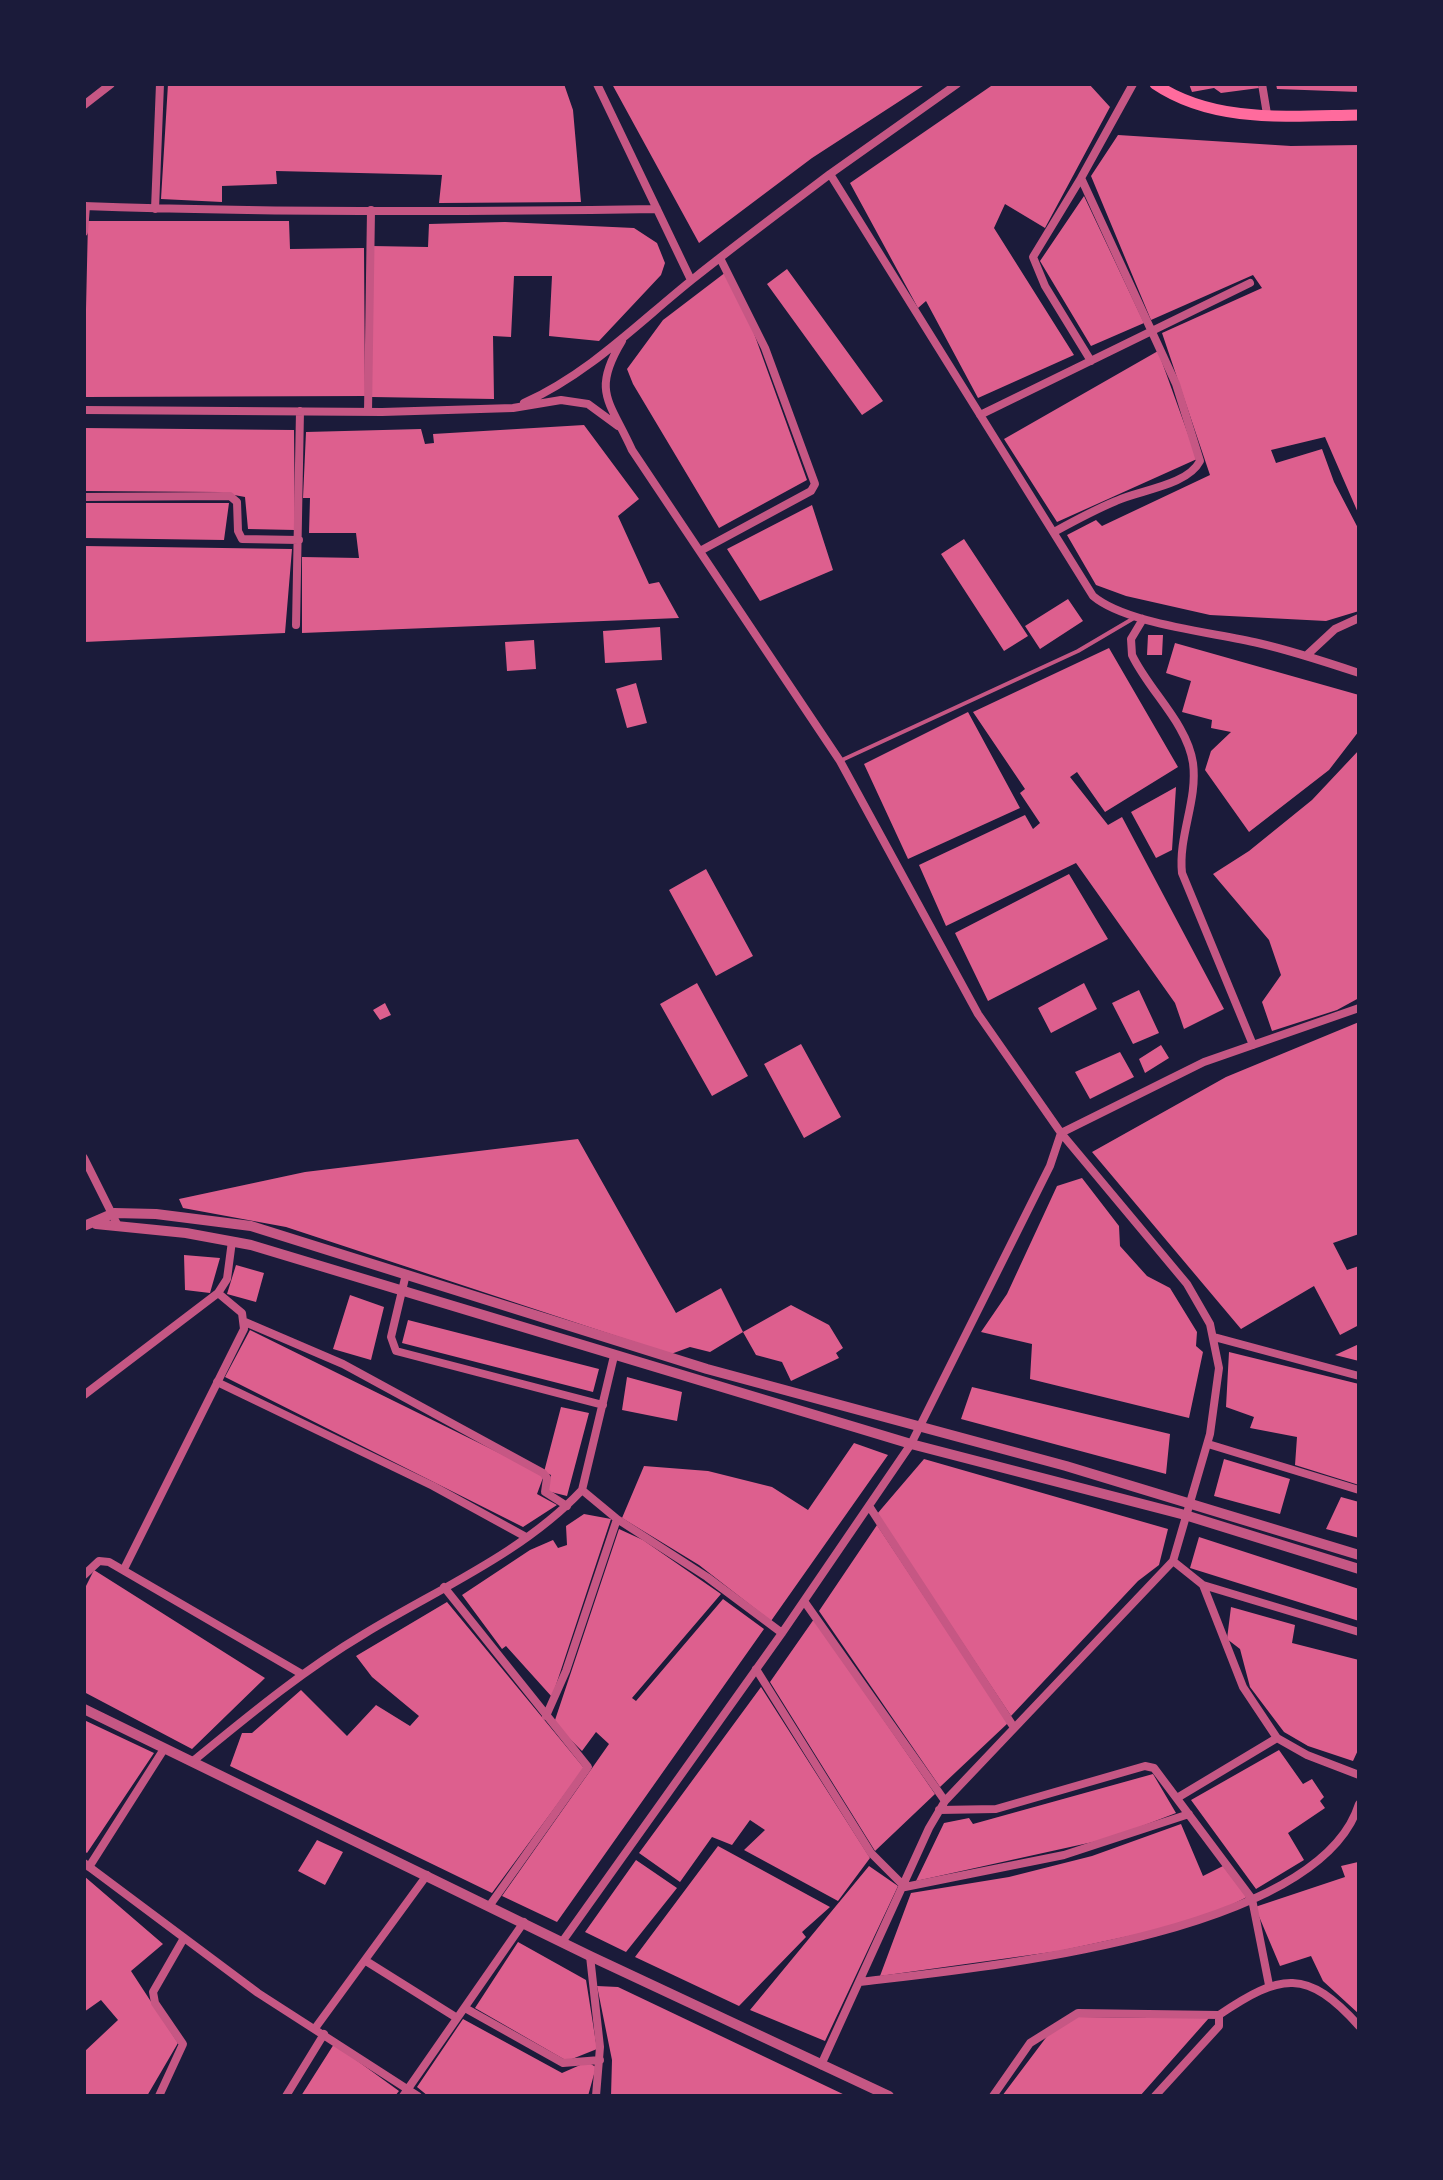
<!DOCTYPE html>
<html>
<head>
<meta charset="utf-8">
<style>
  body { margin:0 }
  #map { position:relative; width:1443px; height:2180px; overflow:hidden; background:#1b1b3a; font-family:Arial,sans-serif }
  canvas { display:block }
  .frame { position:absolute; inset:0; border:86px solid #1b1b3a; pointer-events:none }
</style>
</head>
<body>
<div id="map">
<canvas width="1443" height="2180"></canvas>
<div class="frame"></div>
</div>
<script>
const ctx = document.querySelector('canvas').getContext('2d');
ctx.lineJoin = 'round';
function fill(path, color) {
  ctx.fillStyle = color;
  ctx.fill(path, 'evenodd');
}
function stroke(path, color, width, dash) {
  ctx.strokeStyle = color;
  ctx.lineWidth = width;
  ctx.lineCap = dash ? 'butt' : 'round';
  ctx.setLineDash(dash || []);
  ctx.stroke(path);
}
fill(new Path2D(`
  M168 84H564L573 110 581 202 439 203 442 175 276 171 277 184 222 186V202L161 199Z
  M612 84H926L812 158 699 243Z
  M994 84H1089L1110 107 1045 228 1005 204 994 228 1074 355 978 398 926 301 918 308 850 183Z
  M1189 84H1258L1259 88 1221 93 1214 88 1192 92Z
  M1276 84H1359V92L1277 89Z
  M1118 135 1291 146 1359 145V515L1325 437 1271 450 1276 463 1322 449 1334 482 1359 530V611L1326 621 1210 615 1126 596 1096 585 1067 535 1096 520 1102 526 1210 475 1162 333 1262 288 1253 275 1151 320 1091 176Z
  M1084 196 1144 323 1091 346 1040 261Z
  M88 221H289L290 249 364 248 365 396 84 397Z
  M505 222 634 228 657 243 665 263 661 275 599 341 549 336 552 276H514L511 337 493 336 494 399 372 397V246L428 247 429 224Z
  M787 269 883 401 862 415 767 284Z
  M726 272 747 314 807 480 719 528 633 384 627 369 663 320Z
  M1158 351 1197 459 1057 522 1004 439Z
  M584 425 639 499 618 516 649 584 659 582 679 618 302 633V557L359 558 356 533H309L310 498H303L306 432 421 429 425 444 434 443 433 434Z
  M84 428 294 430 295 530 248 529 245 497 218 492 84 491Z
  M84 503H229L224 540 84 538Z
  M812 505 833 570 760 601 727 549Z
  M964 539 1028 636 1004 651 941 554Z
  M84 546 292 549 285 633 84 642Z
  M1068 599 1083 621 1040 649 1025 626Z
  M660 627 662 660 605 663 603 631Z
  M1148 635H1163L1162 655H1147Z
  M534 640 536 669 507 671 505 642Z
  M1175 643 1359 695V731L1329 770 1249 832 1205 770 1211 751 1231 732 1211 728 1212 720 1182 712 1191 681 1166 673Z
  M1109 648 1178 767 1105 812 1077 772 1070 777 1108 825 1122 817 1224 1009 1184 1029 1175 1003 1076 863 946 926 919 865 1025 815 1033 829 1040 823 1020 793 1025 789 973 712Z
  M636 683 647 723 627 728 616 689Z
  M968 712 1020 808 908 859 864 764Z
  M1359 750V998L1337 1010 1272 1031 1262 1002 1281 975 1269 940 1213 874 1249 851 1312 800Z
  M1176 787 1172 850 1156 858 1131 812Z
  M706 869 753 956 716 976 669 890Z
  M1069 874 1108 939 988 1001 955 933Z
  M697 983 748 1076 712 1096 660 1004Z
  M1084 983 1097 1009 1051 1033 1038 1008Z
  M1139 990 1159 1033 1133 1044 1112 1003Z
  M385 1003 391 1015 380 1020 373 1010Z
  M1359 1022V1234L1333 1243 1347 1270 1359 1266V1325L1340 1335 1314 1286 1241 1329 1092 1152 1226 1077Z
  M801 1044 841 1117 804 1138 764 1064Z
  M1161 1045 1169 1058 1145 1073 1139 1059Z
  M1120 1052 1134 1077 1090 1099 1075 1072Z
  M578 1139 676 1313 721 1288 743 1332 710 1352 690 1347 671 1354 286 1227 183 1208 179 1199 305 1172Z
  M1082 1178 1119 1226 1120 1246 1147 1276 1170 1288 1197 1332 1196 1346 1203 1352 1189 1418 1030 1379 1032 1344 981 1332 1007 1294 1057 1186Z
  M184 1255 220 1258 210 1293 185 1290Z
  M236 1265 264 1273 256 1302 227 1294Z
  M350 1295 384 1307 371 1360 333 1349Z
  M791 1305 829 1325 843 1348 836 1353 839 1358 791 1381 782 1362 756 1355 743 1332Z
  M408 1320 599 1369 593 1392 402 1343Z
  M250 1330 544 1475 537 1494 557 1505 523 1527 225 1377Z
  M1359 1344V1361L1335 1355Z
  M1229 1352 1359 1384V1485L1295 1465 1297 1437 1250 1428 1254 1417 1226 1407Z
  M627 1377 682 1392 677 1421 622 1410Z
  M972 1387 1170 1434 1166 1474 961 1419Z
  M561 1407 589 1413 567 1496 547 1491 551 1475 544 1472Z
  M854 1443 888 1455 771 1621 699 1565 622 1518 644 1466 708 1471 772 1487 808 1510Z
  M924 1459 1168 1529 1159 1565 1138 1581 1011 1716 877 1514Z
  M1224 1459 1290 1479 1280 1514 1214 1496Z
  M1341 1497 1359 1502V1538L1326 1529Z
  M584 1514 611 1519 552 1697 506 1646 502 1649 462 1595 530 1550 553 1540 558 1548 567 1545 566 1526Z
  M877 1525 1008 1723 940 1787 819 1611Z
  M619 1529 643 1540 721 1594 632 1698 636 1701 723 1599 764 1629 557 1922 502 1896 609 1744 596 1732 582 1751 554 1723Z
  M1199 1537 1359 1589V1621L1190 1568Z
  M94 1570 265 1678 192 1749 84 1692V1590Z
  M447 1602 584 1768 492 1893 230 1766 242 1733H252L301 1690 347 1736 376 1705 410 1726 419 1716 372 1677 356 1656Z
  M1231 1607 1295 1625 1292 1643 1359 1660V1748L1353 1761 1308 1746 1284 1732 1250 1687 1240 1649 1227 1639Z
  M814 1619 935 1794 875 1851 770 1682Z
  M761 1687 870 1858 838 1901 744 1850 765 1830 750 1820 732 1845 712 1837 680 1882 639 1853Z
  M84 1720 154 1753 87 1853 84 1851Z
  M1279 1750 1303 1784 1312 1779 1324 1797 1320 1801 1325 1808 1288 1833 1304 1860 1256 1889 1191 1800Z
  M1153 1774 1176 1813 1111 1838 916 1881 944 1823 969 1818 973 1824Z
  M1181 1824 1203 1876 1223 1866 1247 1897 1199 1921 1059 1951 880 1976 911 1893 1009 1877 1092 1856Z
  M317 1840 343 1852 325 1885 298 1871Z
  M718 1846 830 1907 802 1932 806 1937 739 2006 635 1957Z
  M636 1860 677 1888 626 1952 585 1932Z
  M1358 1862 1359 1866V2014L1323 1981 1311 1956 1280 1966 1255 1907 1345 1877 1341 1866Z
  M869 1866 898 1886 825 2041 750 2010Z
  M84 1876 163 1944 131 1971 178 2043 147 2096H84V2052L118 2020 101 2000 84 2012Z
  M518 1942 586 1980 597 2049 567 2061 475 2008Z
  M597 1986 618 1987 847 2096H611L612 2060Z
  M1078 2017 1209 2018 1140 2096H1002L1051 2031Z
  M463 2019 562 2073 587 2062 596 2067 588 2096H428L417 2087Z
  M334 2044 399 2091 395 2096H301Z`), '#dd5f8e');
stroke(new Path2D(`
  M842 760 1078 651 1134 618`), '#c65784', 4);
stroke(new Path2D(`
  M597 84 691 280
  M957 84 830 174 1093 596C1126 624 1212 632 1258 643 1293 651 1326 662 1359 673
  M1262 84 1267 114
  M84 105 111 84
  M1081 178 1033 257 1045 286 1091 361
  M84 206C275 213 466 212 657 209
  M155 209 160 84
  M84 232 86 206
  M622 341C591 392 610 401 632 450L840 761 978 1014 1061 1133 1187 1284 1210 1324 1219 1368 1210 1434 1173 1561 945 1801 929 1828 821 2065
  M524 403C590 373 638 323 693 279 738 243 784 209 830 174
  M84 410 382 412 513 408 561 400 588 404 618 426
  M368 412 371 210
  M980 415 1250 283
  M84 497 230 496 237 502 238 531 242 539 299 540
  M1054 532C1074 521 1094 510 1116 501 1139 490 1187 486 1200 461L1176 384 1081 178 1133 84
  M700 551 811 491 815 484 765 348 720 258
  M1143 619 1131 639 1132 655C1149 691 1187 723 1193 763 1198 800 1178 836 1182 873L1253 1045
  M296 625 300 411
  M1307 655 1335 629 1359 618
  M84 1158 118 1226
  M406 1274 391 1337 396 1351 603 1405
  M245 1322 343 1364 543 1473 547 1478 545 1492 567 1506
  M1214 1337 1359 1376
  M217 1382 433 1486 526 1537
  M84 1395 218 1293 227 1279 232 1241
  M1208 1444 1359 1490
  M869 1506 1013 1726
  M617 1519 707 1577 782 1633
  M1173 1561 1203 1585 1243 1687 1277 1738 1307 1755 1359 1775
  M124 1569 244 1329 242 1313 218 1293
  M84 1575 99 1561 109 1562 300 1673
  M1203 1585 1359 1632
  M444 1587 588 1767 490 1905
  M804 1601 945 1801
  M756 1669 871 1853 905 1887 1064 1855 1189 1814
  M546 1716 566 1671 617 1519 582 1490
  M193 1761C248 1716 302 1671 364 1634 436 1590 523 1553 582 1490L614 1356
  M1177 1798 1277 1738
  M939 1810 996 1809 1145 1766 1154 1768 1252 1899 1269 1985
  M84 1863 258 1993 418 2096
  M89 1867 164 1749
  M562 1942 782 1633 911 1444 1050 1166 1061 1133 1204 1062 1359 1008
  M590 1956 600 2047 596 2096
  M366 1961 457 2018
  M860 1982C978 1968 1318 1936 1359 1804
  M465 2008 563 2063 600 2060
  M1219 2015C1281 1973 1307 1968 1359 2026
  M316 2027 427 1875
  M159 2096 183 2044 155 2003 153 1992 184 1938
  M286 2096 324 2034
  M403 2096 524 1922
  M993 2096 1030 2043 1078 2013 1219 2015V2026L1155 2096`), '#c65784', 8);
stroke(new Path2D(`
  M96 1224 186 1233 251 1245 911 1444 1185 1515 1359 1569
  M84 1226 114 1213 156 1214 251 1226 707 1369 1066 1466 1359 1555
  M84 1709 590 1956 889 2096`), '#c65784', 10);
stroke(new Path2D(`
  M1155 84C1214 124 1290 116 1359 115`), '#ff6b9d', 11);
</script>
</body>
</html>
